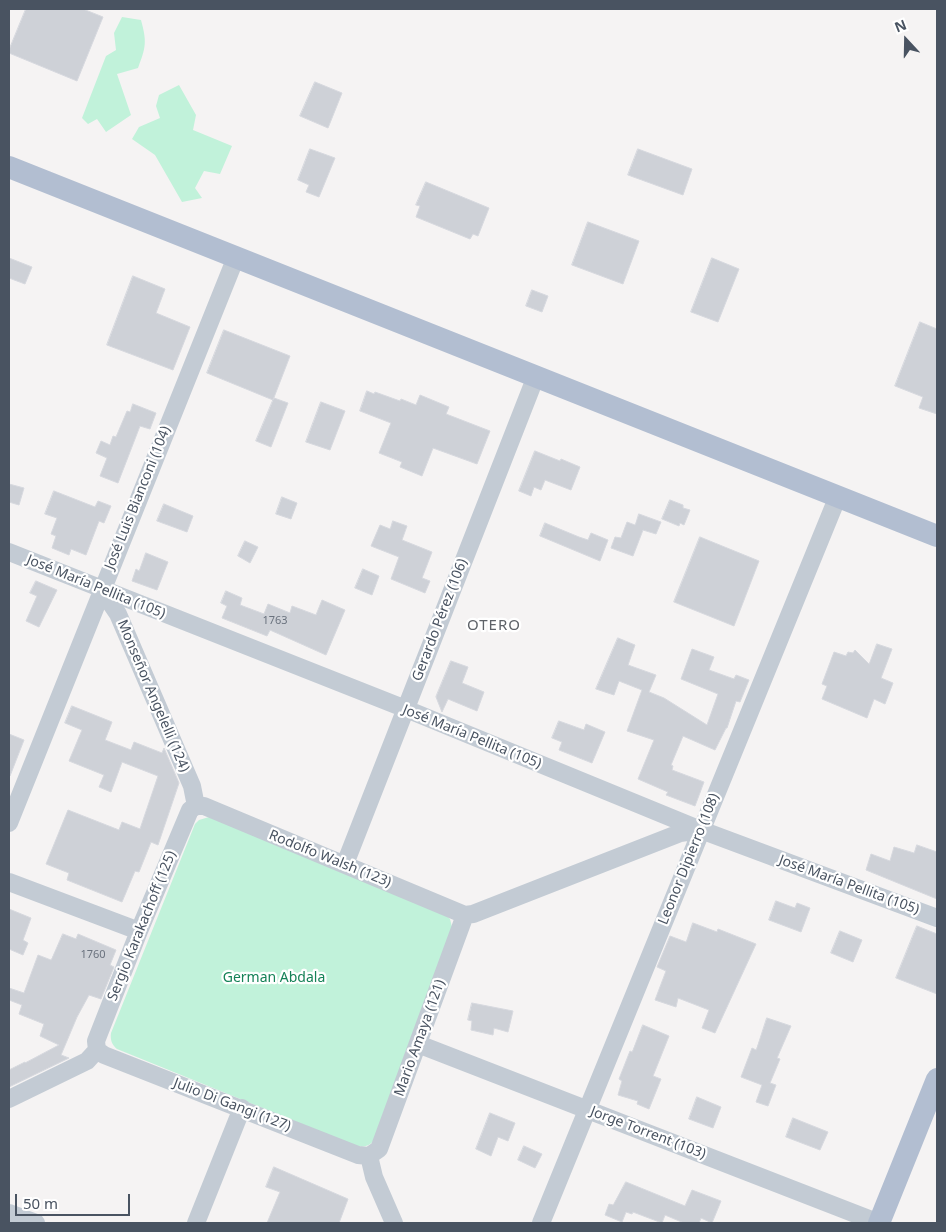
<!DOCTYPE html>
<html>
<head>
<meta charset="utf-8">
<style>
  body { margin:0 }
  #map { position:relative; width:946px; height:1232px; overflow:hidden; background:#f5f3f3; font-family:"Noto Sans",sans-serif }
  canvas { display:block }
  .frame { position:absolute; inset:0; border:10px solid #495361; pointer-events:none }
  .north { position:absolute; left:881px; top:15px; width:50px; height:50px; -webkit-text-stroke:4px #fff; paint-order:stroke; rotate:339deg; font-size:14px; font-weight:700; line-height:20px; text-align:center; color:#495361 }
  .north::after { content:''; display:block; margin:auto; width:18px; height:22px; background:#495361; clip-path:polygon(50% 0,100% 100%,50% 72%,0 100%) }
  .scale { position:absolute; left:15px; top:1194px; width:115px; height:22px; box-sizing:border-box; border:2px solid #495361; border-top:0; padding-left:6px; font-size:15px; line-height:18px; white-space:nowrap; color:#495361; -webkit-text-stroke:4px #fff; paint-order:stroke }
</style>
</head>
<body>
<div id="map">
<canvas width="946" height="1232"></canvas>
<div class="frame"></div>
<div class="north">N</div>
<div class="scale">50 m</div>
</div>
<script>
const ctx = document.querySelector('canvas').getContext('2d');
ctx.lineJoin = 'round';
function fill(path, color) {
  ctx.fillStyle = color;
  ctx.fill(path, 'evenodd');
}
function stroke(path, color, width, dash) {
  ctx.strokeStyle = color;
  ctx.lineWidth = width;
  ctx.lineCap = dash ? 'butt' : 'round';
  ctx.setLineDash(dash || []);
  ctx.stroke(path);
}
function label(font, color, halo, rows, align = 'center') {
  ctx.font = font + ' "Noto Sans",sans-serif';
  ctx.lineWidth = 4.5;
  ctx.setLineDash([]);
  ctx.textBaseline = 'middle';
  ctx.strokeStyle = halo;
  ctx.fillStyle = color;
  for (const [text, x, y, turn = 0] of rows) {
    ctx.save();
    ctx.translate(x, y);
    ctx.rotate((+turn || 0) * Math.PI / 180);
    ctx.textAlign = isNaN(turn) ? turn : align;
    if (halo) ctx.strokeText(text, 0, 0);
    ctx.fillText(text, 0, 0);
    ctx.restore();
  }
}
fill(new Path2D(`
  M122 17 141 20C147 42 146 47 138 68L117 74 131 115 106 132 97 119 88 124 82 118 106 56 116 50 114 33Z
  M179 85 196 115 193 130 232 146 220 174 204 171 195 188 202 198 182 202 155 155 132 139 139 127 160 118 156 106 159 95Z
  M209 817 446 915 450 919 452 927 374 1140C369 1147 363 1147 356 1146L117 1049C112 1045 110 1040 111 1033L195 824 199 820Z`), '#c1f2da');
const building = new Path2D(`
  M26 9H83L103 17 77 81 9 53V50Z
  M315 82 342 93 328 128 300 116Z
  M310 149 335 158 319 197 306 192 309 185 298 180Z
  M638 149 692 169 683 195 628 175Z
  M426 182 489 208 478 236 473 234 470 239 416 217 420 206 416 205Z
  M588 222 639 241 623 284 572 265Z
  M9 258 32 267 25 284 9 278Z
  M712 258 739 269 718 322 691 312Z
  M133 276 165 289 156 313 190 327 173 370 107 345Z
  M532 290 548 296 542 312 526 306Z
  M920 322 937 329V414L919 408 923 397 895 386Z
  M224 330 290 356 273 400 207 373Z
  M367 391 374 394 375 392 400 401 401 399 416 405 420 395 449 407 446 414 490 431 477 464 433 448 422 476 400 467 402 462 379 453 391 423 360 411Z
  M274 398 288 403 271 447 256 441Z
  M321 402 345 411 330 450 306 442Z
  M133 404 156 413 150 429 140 426 118 483 100 476 107 458 96 453 101 441 110 445 113 436 116 437 127 411 130 412Z
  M535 451 560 461 561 459 580 467 571 490 545 480 541 490 534 487 531 496 519 491Z
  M9 484 24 488 19 505 9 502Z
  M54 491 95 507 98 501 111 506 104 523 99 521 86 555 71 549 69 555 52 548 56 536 51 534 57 518 45 514Z
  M282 497 297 503 291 519 276 514Z
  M670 500 683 505V508L690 510 684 525 680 523 679 526 662 519Z
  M164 504 193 516 187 532 157 521Z
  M639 514 661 522 656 534 643 530 633 556 611 548 615 537 621 538 627 522 635 525Z
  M393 521 407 526 402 540 432 552 422 578 430 581 425 593 391 579 399 557 371 546 380 525 390 529Z
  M545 523 579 537 588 540 591 533 608 540 600 561 540 536Z
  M700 537 759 561 734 626 674 602Z
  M245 541 258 547 250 563 238 556Z
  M146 553 168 562 157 590 132 581 136 569 139 571Z
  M363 569 379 576 372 595 355 588Z
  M36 581 57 590 39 627 26 621 37 596 30 593Z
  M226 591 242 598 240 605 264 614 268 604 290 613 292 606 316 615 322 600 345 610 326 655 270 630 267 636 222 618 227 606 221 603Z
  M618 638 635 645 628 665 656 675 649 692 664 698 707 725 718 694 681 679 692 649 714 657 709 670 734 679 736 675 749 680 740 702 736 701 727 728H726L715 750 683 736 671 765 673 766 672 770 704 782 695 806 666 795 668 792 638 779 654 740 627 731 642 690 619 681 614 695 596 689Z
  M877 644 892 649 881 678 893 683 885 704 874 699 867 718 822 699 827 686 822 684 834 652 846 656 848 652 853 653 855 650 869 664Z
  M451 661 468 667 462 683 484 692 477 711 448 699 442 712 436 697Z
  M72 706 112 722 105 740 131 750 134 742 162 753 164 748 179 783 158 845 151 842 139 872 135 871 122 902 67 880 69 873 46 864 68 810 119 830 122 822 140 829 158 776 122 762 111 792 99 787 104 775 69 761 82 730 65 723Z
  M559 721 584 730 586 724 605 732 592 763 559 750 562 742 552 738Z
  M9 734 24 740 10 776H9Z
  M917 845 937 852V899L866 870 871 854 890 861 894 847 914 853Z
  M776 901 795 908 797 903 810 908 801 932 769 920Z
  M9 909 31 918 23 940 28 943 23 955 9 949Z
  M693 923 717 932 718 929 756 944 715 1033 702 1028 709 1010 678 998 676 1007 655 1000 666 971 657 967 670 936 686 942Z
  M917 926 937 934V994L896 978Z
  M840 931 862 940 853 962 831 953Z
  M63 934 76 939 78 934 116 950 110 965 114 967 101 999 89 995 77 1017 61 1055 69 1058 9 1087V1070L25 1062V1063L59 1045 40 1036 44 1024 19 1014 22 1005 9 1000V988L24 993 38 955 51 960Z
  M472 1003 513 1011 508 1032 494 1028 493 1035 471 1030 472 1021 468 1020Z
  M767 1018 791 1026 777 1058 780 1059 770 1083 776 1085 768 1106 756 1102 762 1085 741 1077 752 1048 756 1050Z
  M643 1025 669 1036 653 1076 661 1079 649 1109 637 1104 638 1101 618 1095 622 1081 619 1079 630 1051 632 1052Z
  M697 1097 721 1107 713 1128 689 1119Z
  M490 1113 515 1123 508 1141 498 1137 491 1156 476 1149Z
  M793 1118 828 1132 820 1150 786 1137Z
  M524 1146 542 1154 535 1168 518 1160Z
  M274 1167 348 1199 339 1223H267L280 1192 266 1187Z
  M626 1182 685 1206 692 1190 721 1201 712 1223 701 1218 699 1223H684L665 1215 662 1223 633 1212 632 1214 626 1212 622 1222 605 1215 609 1204 613 1205Z`);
fill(building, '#ced1d7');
stroke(building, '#d6d8de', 1);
stroke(new Path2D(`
  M9 552 406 709 701 830 937 918
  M101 589 118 614 192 786 196 806
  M196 806H204L465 915 473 914 680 833 701 830
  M9 823 236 257
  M345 864 536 376
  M9 882 139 931
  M418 1044 879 1223
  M97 1050 104 1055 358 1155 369 1156
  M97 1050 96 1041 139 931 190 810 196 806
  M9 1099 87 1061 97 1050
  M369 1156 379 1149 465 915
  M369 1156 374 1177 394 1223
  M9 1213 36 1223
  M196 1223 242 1108
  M541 1223 838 496`), '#c3cbd4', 18);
stroke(new Path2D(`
  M9 167 937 536
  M879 1223 937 1079`), '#b2bed1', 22);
label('11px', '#6a727e', null, [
  ["1763",275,621],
  ["1760",93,955]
]);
label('14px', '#495361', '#fff', [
  ["José Luis Bianconi (104)",138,498,-68],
  ["José María Pellita (105)",96,587,22],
  ["Gerardo Pérez (106)",440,620,-69],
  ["Monseñor Angelelli (124)",153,696,67],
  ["José María Pellita (105)",472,737,22],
  ["Rodolfo Walsh (123)",330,859,22],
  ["Leonor Dipierro (108)",689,859,-68],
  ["José María Pellita (105)",849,885,20],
  ["Sergio Karakachoff (125)",142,926,-68],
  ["Mario Amaya (121)",420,1038,-70],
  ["Julio Di Gangi (127)",232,1105,21],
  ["Jorge Torrent (103)",648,1133,21]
]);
label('14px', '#158257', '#fff', [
  ["German Abdala",274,978]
]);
ctx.letterSpacing = '1px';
label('15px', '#5e6268', '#fff', [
  ["OTERO",494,626]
]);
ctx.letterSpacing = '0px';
</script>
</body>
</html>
